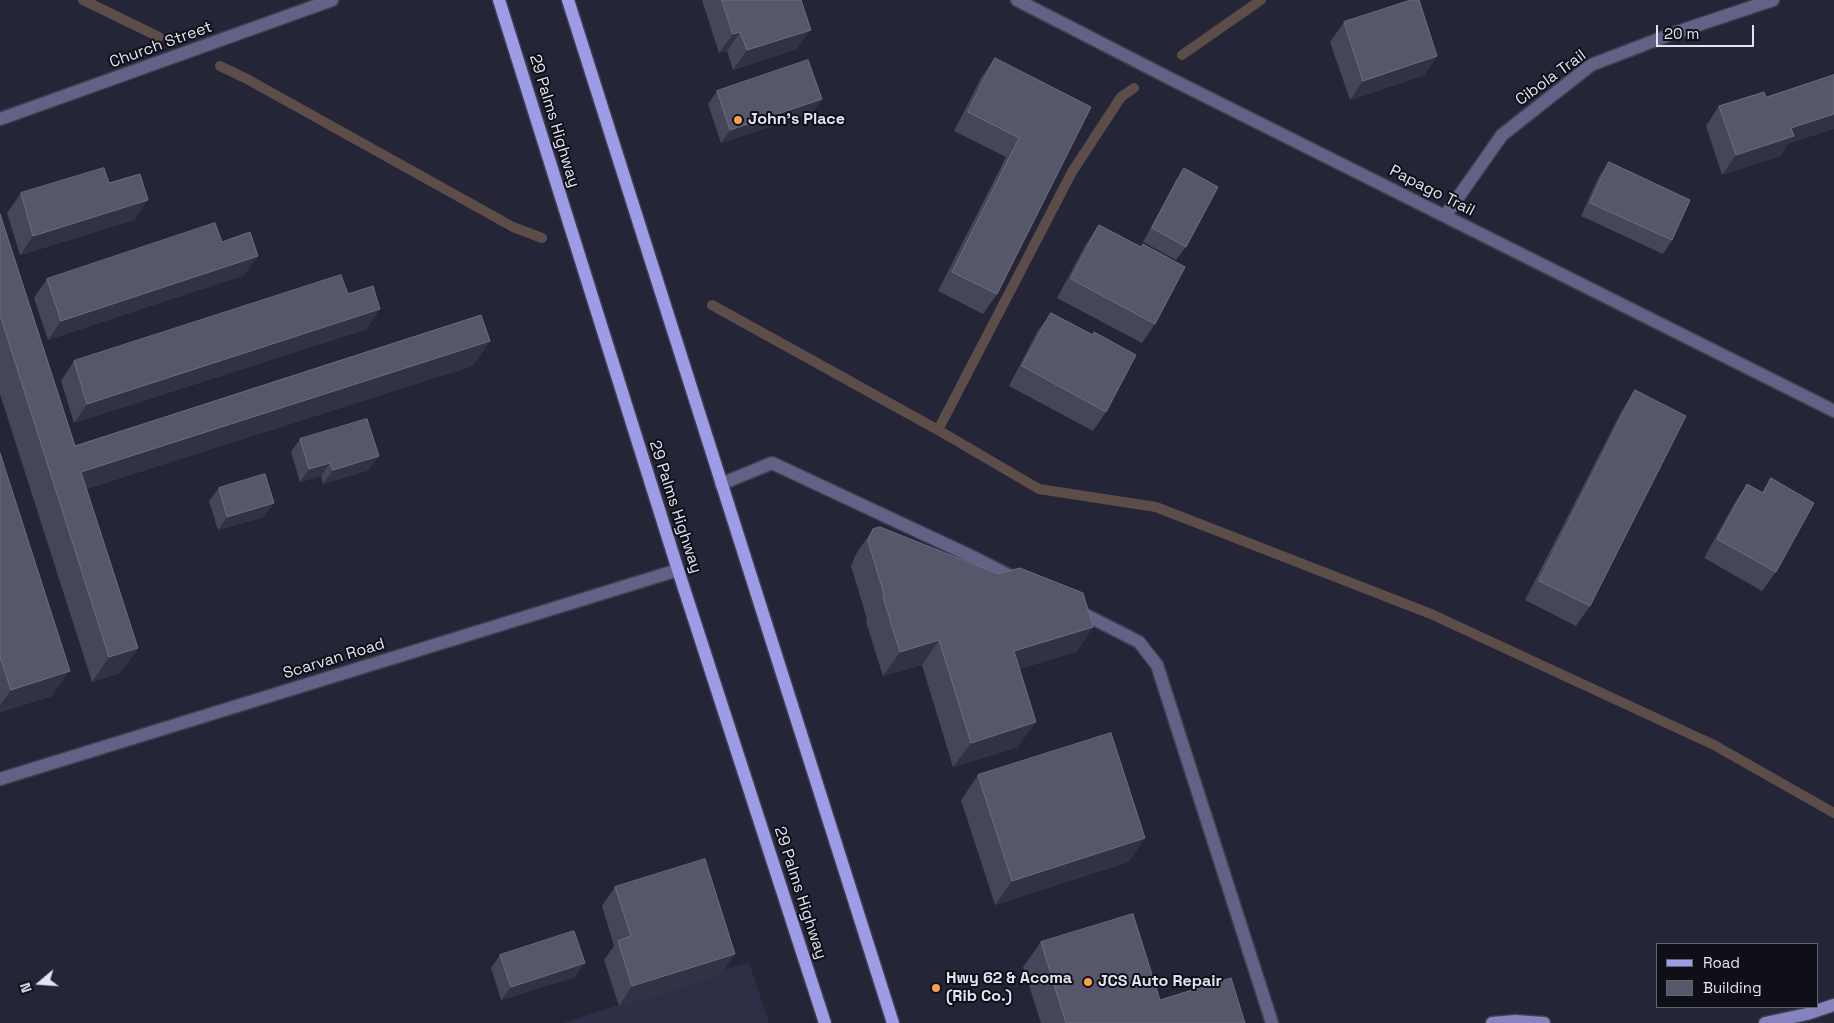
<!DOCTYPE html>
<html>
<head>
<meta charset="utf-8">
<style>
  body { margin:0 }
  #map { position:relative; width:1834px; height:1023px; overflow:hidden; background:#252538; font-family:"Space Grotesk",sans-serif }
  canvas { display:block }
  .legend { position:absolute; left:1656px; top:943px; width:162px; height:65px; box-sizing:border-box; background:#0f0f18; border:1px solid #64646f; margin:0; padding:6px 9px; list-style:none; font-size:15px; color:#e3e4f1 }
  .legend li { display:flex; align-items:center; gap:10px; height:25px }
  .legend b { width:25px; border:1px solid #64646f }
  .north { position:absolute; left:15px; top:958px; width:50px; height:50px; -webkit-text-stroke:4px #0f0f18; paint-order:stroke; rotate:252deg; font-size:14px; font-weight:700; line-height:20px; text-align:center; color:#e3e4f1 }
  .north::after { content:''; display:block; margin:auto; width:18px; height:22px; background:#e3e4f1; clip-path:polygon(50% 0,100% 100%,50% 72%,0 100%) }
  .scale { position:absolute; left:1656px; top:25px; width:98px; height:22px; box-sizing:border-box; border:2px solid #e3e4f1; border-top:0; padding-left:6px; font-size:15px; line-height:18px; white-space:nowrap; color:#e3e4f1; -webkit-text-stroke:4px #0f0f18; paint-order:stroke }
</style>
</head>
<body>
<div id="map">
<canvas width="1834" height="1023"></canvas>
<ul class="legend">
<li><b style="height:6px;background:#9e9ce7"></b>Road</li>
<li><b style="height:14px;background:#57576b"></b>Building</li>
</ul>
<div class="north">N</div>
<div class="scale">20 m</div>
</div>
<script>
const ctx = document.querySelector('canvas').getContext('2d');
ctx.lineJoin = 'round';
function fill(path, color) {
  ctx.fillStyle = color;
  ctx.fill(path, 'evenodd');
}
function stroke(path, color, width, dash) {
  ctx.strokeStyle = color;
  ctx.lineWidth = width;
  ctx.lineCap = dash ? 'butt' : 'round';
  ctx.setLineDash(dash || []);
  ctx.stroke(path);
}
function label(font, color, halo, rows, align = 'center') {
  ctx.font = font + ' "Space Grotesk",sans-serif';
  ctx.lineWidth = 4;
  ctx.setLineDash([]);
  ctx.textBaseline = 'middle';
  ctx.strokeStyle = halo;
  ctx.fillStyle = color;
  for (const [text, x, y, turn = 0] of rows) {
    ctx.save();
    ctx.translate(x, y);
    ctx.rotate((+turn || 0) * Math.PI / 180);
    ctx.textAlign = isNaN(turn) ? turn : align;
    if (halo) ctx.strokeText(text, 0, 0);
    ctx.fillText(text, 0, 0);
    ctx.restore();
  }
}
fill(new Path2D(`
  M749 962 769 1023H564Z`), '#2e2e46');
stroke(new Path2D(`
  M83 0 159 37
  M1182 55 1261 0
  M220 66 247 79 513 227 542 238
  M712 305 938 430 1039 489 1156 507 1431 614 1714 745 1834 813
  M938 430 1072 172 1121 97 1134 88`), '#5d4d48', 10);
const lane = new Path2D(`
  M721 484 772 463 975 558 1018 580
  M1076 610 1139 642 1157 665 1272 1023`);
const street = new Path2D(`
  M1017 0 1169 78 1834 411
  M0 119 332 0
  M1445 216 1502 135 1591 65 1677 32 1773 0
  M0 779 678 570`);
const secondary = new Path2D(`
  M1492 1023 1515 1021 1544 1023
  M1765 1023 1807 1014 1834 1005`);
const primary = new Path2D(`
  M499 0 678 570 825 1023
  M568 0 893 1023`);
stroke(lane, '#404052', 15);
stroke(street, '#404052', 15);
stroke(secondary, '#404052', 15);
stroke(primary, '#404052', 15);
stroke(lane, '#626287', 12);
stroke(street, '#626287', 12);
stroke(secondary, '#8483bd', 12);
stroke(primary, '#9e9ce7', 12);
fill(new Path2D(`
  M702 0H801L797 49 733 70 727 51 719 53Z
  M1344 22 1437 56 1424 75 1350 100 1330 42Z
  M995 58 1091 107 997 294 983 314 938 291 1006 157 954 131 981 78Z
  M717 91 822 99 812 113 721 143 708 104Z
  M1766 97 1788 144 1780 156 1722 175 1706 126 1719 106Z
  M1609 162 1672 240 1663 254 1581 216 1599 176Z
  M1184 168 1186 247 1176 260 1143 242 1175 182Z
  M109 183 134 220 20 255 7 213 21 193Z
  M0 214 75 446 490 341 472 366 86 489 138 648 120 673 92 682 0 394Z
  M1099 225 1141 247 1143 244 1155 324 1142 343 1057 298 1086 244Z
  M222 242 258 256 244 275 48 340 34 298 47 279Z
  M1051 313 1092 335 1094 332 1106 412 1093 431 1009 386 1037 332Z
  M367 329 74 423 61 381 74 361Z
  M1635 390 1590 606 1576 626 1525 600 1622 410Z
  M300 439 369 470 323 484 321 476 300 482 291 452Z
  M0 453 52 696 0 712Z
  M1771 478 1776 572 1762 591 1704 558 1734 504 1747 484 1762 492Z
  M219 488 264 517 218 530 209 501Z
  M873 529 1093 627 1076 652 1019 669 1018 747 953 767 922 665 883 676 866 622 867 619 851 566 856 554Z
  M978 775 1145 838 1128 862 995 905 961 800Z
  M615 887 722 974 619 1006 604 960 614 946 602 906Z
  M1041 942 1160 1000 1245 1023H1041L1023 967Z
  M500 955 575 977 501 1000 491 968Z`), '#46465a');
fill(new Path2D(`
  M811 30 797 49 733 70 747 50Z
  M740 32 727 51 719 53 733 34Z
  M1437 56 1424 75 1350 100 1363 81Z
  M822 99 812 113 721 143 730 130Z
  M1834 114V129L1788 144 1780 156 1722 175 1736 155 1791 128Z
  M148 200 134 220 20 255 33 236Z
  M258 256 244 275 48 340 61 321Z
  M380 309 367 329 74 423 87 404Z
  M490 341 472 366 64 496 81 472Z
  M379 456 369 470 323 484 333 470Z
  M330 463 321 476 300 482 309 469Z
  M274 503 264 517 218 530 227 517Z
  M1093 627 1076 652 997 676 1014 651Z
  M939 640 922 665 883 676 900 652Z
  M138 648 120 673 92 682 109 657Z
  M70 671 52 696 0 712V705L11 690Z
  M1036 722 1018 747 953 767 971 743Z
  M1145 838 1128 862 995 905 1012 881Z
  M735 954 722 974 619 1006 632 986Z
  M585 963 575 977 501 1000 511 987Z`), '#323246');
const building = new Path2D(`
  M722 0H801L811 30 747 50 740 32 733 34Z
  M1411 0H1419L1437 56 1363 81 1344 22Z
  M995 58 1091 107 997 294 952 272 1019 138 968 112Z
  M808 60 822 99 730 130 717 91Z
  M1834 75V114L1791 128 1794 136 1736 155 1719 106 1764 92 1766 97Z
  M1609 162 1690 200 1672 240 1590 203Z
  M104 168 109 183 140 174 148 200 33 236 21 193Z
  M1184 168 1218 187 1186 247 1152 228Z
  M0 214 75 446 481 315 490 341 81 472 138 648 109 657 0 315Z
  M215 223 222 242 250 232 258 256 61 321 47 279Z
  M1099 225 1141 247 1143 244 1185 267 1155 324 1071 279Z
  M341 275 348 294 373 286 380 309 87 404 74 361Z
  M1051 313 1093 335 1094 332 1136 355 1106 412 1022 366Z
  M1635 390 1686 416 1590 606 1539 581Z
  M367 419 379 456 333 470 330 463 309 469 300 439Z
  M0 453 70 671 11 690 0 657Z
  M265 474 274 503 227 517 219 488Z
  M1771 478 1814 503 1776 572 1717 539 1747 484 1763 493Z
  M880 527 998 574 1020 568 1083 593 1093 627 1014 651 1036 722 971 743 939 640 900 652 883 597 884 594 868 541 873 529Z
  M1111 733 1145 838 1012 881 978 775Z
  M705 859 735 954 632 986 618 941 631 936 615 887Z
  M1133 914 1160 1000 1231 978 1245 1023H1066L1041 942Z
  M574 931 585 963 511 987 500 955Z`);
fill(building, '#57576b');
stroke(building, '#6d6d80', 1);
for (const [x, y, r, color] of [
  [738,120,5,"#f99f4d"],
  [1088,982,5,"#f99f4d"],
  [936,988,5,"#f99f4d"]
]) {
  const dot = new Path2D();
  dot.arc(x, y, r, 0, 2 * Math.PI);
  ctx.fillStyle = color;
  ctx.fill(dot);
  stroke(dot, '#0f0f18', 2);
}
label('16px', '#e3e4f1', '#0f0f18', [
  ["Church Street",161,45,-20],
  ["Cibola Trail",1551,78,-36],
  ["29 Palms Highway",554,121,73],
  ["Papago Trail",1432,191,27],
  ["29 Palms Highway",675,507,72],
  ["Scarvan Road",334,659,-17],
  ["29 Palms Highway",800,893,72]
]);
label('bold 16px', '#e3e4f1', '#0f0f18', [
  ["John's Place",748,120],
  ["Hwy 62 & Acoma",946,979],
  ["(Rib Co.)",946,997],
  ["JCS Auto Repair",1098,982]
], 'left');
</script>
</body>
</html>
